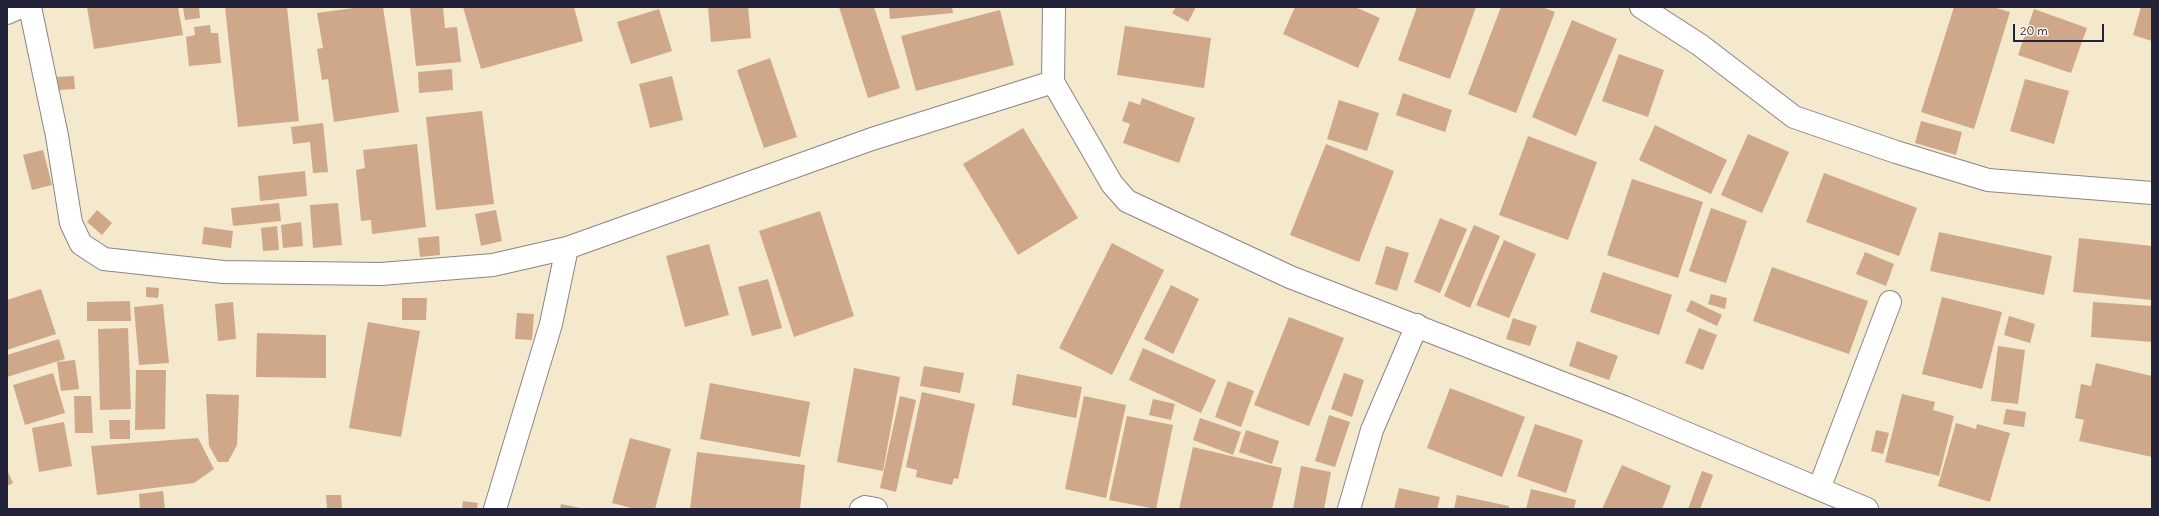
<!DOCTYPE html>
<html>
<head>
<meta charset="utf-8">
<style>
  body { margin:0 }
  #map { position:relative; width:2159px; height:516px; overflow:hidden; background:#f4e8cd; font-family:Delius,sans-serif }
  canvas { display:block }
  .frame { position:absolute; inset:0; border:8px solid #22223b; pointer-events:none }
  .scale { position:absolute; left:2013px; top:24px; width:91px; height:18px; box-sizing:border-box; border:2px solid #22223b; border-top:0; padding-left:5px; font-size:12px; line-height:14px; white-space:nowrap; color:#22223b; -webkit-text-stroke:3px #fcf5e5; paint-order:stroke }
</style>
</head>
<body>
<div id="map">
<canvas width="2159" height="516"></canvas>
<div class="frame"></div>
<div class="scale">20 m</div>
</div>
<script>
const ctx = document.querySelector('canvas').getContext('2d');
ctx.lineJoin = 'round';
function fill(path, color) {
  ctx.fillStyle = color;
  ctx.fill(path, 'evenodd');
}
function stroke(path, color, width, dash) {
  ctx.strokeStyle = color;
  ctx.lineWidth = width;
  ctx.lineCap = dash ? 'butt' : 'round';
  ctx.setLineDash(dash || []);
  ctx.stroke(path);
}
fill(new Path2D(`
  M87 7H178L183 35 94 49Z
  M183 7H199L200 18 185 20Z
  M225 7H287L299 121 238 127Z
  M361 7H383L399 112 334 122 328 79 322 80 317 49 323 48 317 13Z
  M410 7H443L445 28 457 27 461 62 416 66Z
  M463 7H574L583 41 481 69Z
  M708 7H748L751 38 711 42Z
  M839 7H874L900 88 868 98Z
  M889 7H952L953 13 890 19Z
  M1176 7H1196L1188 22 1172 13Z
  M1295 7H1355L1380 18 1358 68 1283 34Z
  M1417 7H1476L1450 79 1398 60Z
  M1501 7H1542L1555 12 1516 113 1468 94Z
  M1954 7H1993L2010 12 1974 129 1921 112Z
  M2141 7H2152V41L2133 35Z
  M659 9 672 51 631 64 617 22Z
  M2034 9 2087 28 2071 73 2018 55Z
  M1000 10 1014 65 916 91 901 36Z
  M1572 20 1617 39 1576 136 1532 117Z
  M210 25 211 33H218L221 63 189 66 186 37 195 35 194 27Z
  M1125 26 1211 38 1204 88 1117 75Z
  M1619 54 1664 70 1648 117 1602 101Z
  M770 58 797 137 764 148 737 70Z
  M452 69 453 90 419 93 418 72Z
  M74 76 75 89 58 90 57 77Z
  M672 76 683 120 650 128 639 84Z
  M2025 79 2069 91 2054 144 2010 131Z
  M1403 93 1452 110 1445 132 1396 115Z
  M1142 98 1195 118 1179 163 1123 143 1130 124 1122 121 1129 101 1140 105Z
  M1339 100 1379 113 1367 151 1327 139Z
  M482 111 494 204 436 210 426 117Z
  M1921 121 1962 132 1956 155 1915 143Z
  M323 123 328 172 313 173 310 142 293 144 291 127Z
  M1655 125 1727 160 1711 194 1639 160Z
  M1023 128 1078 218 1018 255 963 164Z
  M1748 134 1789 152 1762 213 1721 195Z
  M1528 136 1597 162 1568 240 1499 215Z
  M417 144 426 227 372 234 371 220 361 221 356 170 365 168 363 150Z
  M1326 144 1394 171 1359 262 1290 235Z
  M43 150 52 185 32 190 23 155Z
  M305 171 307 196 260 201 258 176Z
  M1824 173 1917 208 1899 256 1806 222Z
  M1632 179 1703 202 1678 278 1607 255Z
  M279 203 281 221 233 226 231 208Z
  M338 203 342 245 313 248 310 205Z
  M1711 208 1747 221 1726 283 1689 271Z
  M97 210 112 223 102 235 87 222Z
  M496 210 502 241 481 246 475 214Z
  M820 211 854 316 794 337 759 231Z
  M1440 218 1467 229 1440 293 1414 282Z
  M301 222 303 246 283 248 281 225Z
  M1474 225 1500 236 1470 308 1444 296Z
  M277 226 279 250 263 251 261 228Z
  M204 227 233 231 231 248 202 244Z
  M1939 232 2052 256 2044 295 1930 271Z
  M439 236 440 255 420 257 418 238Z
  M2079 238 2152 246V300L2073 292Z
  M1504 240 1536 254 1509 318 1476 305Z
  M1112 243 1164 270 1112 375 1059 348Z
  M709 244 729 315 685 327 666 256Z
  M1386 246 1409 253 1397 291 1375 284Z
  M1865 252 1894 264 1886 286 1856 274Z
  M1772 267 1868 301 1849 354 1753 321Z
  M1603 272 1672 295 1659 335 1590 312Z
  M768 279 782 328 752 336 738 287Z
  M1171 285 1199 299 1173 354 1144 339Z
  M146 287 159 288 158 298 146 297Z
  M41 289 56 334 7 350V300Z
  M1711 294 1727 298 1725 309 1708 304Z
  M1942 297 2002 312 1982 389 1922 374Z
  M402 298H427L426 320H402Z
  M1691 300 1722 315 1717 326 1686 311Z
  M130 301 131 321H87V302Z
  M233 302 236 339 218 341 215 304Z
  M2093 302 2152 306V342L2091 337Z
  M163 304 169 363 139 365 134 307Z
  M517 313 534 314 532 340 515 339Z
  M2009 316 2035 324 2030 343 2004 335Z
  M1289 317 1344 338 1309 426 1254 405Z
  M1513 318 1537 326 1530 346 1506 339Z
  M368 322 420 331 401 437 349 428Z
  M128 328 131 409 100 410 98 329Z
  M1699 328 1717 335 1703 370 1685 363Z
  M257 333 326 335V378L256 377Z
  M59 339 65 359 7 377V355Z
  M1577 341 1618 356 1609 380 1569 366Z
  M1998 346 2025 350 2018 404 1991 401Z
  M1143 348 1216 380 1201 413 1129 380Z
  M75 360 79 389 61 391 57 362Z
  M2096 363 2152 376V457L2079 441 2084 420 2075 418 2081 384 2091 386Z
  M924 366 964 373 960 393 920 386Z
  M854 368 900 377 883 471 837 462Z
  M136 370H166L165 429 135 430Z
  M53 373 65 413 25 425 13 385Z
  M1344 373 1364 380 1352 417 1331 409Z
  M1017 374 1082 387 1076 418 1012 405Z
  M1228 381 1254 391 1241 427 1215 417Z
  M710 383 810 402 800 457 700 439Z
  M1450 388 1525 417 1502 477 1427 448Z
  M922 392 975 404 958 479 954 478 952 485 916 477 917 470 906 467Z
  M206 394 239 395 237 445 228 462H218L209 446Z
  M1902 394 1935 402 1933 410 1954 416 1939 476 1885 462Z
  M74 396H91L93 433H75Z
  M900 396 916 400 896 492 880 488Z
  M1084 396 1126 405 1106 498 1065 489Z
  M1153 399 1175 404 1171 420 1149 415Z
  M2006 409 2026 412 2024 427 2003 424Z
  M1329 415 1350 422 1335 467 1315 461Z
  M1127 416 1173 425 1156 509 1109 500Z
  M1200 418 1241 432 1233 455 1193 440Z
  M109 420H130V439H110Z
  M64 422 72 466 39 472 32 428Z
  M1956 423 1976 429 1977 424 2010 433 1990 502 1938 486Z
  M1535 424 1583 440 1566 493 1517 476Z
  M1246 430 1279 441 1272 464 1239 452Z
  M1876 430 1889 433 1883 454 1871 451Z
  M198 438 214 469 194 483 97 495 91 446Z
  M630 438 671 449 655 509H635L612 503Z
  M1193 447 1282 468 1272 509H1179Z
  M697 452 805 465 800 509H690Z
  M1622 465 1671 486 1662 509H1602Z
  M1301 466 1331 472 1324 509H1293Z
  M7 470 13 483 7 486Z
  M1702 471 1713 475 1700 509H1688Z
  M1399 488 1440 497 1437 509H1394Z
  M1531 489 1576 500 1574 509H1526Z
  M163 491 165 509H140L139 494Z
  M326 495H341L342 508 327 509Z
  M1457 495 1509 506V509H1454Z
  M463 501 478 503 477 509H462Z
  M561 504 580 508V509H560Z`), '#cea889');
const minor = new Path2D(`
  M30 7 57 136 71 223 81 244 104 259 223 272 381 274 493 265 567 248 872 139 1053 82
  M1054 7 1053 82 1112 184 1127 201 1290 277 1624 407 1867 509
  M1641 7 1700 45 1794 117 1896 152 1988 180 2152 193
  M7 13 20 7
  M1819 489 1890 302
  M495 509 551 324 567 248
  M861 509 865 507 876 509
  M1349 509 1372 430 1417 325`);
stroke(minor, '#8b8584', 24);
stroke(minor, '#fff', 22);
</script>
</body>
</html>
